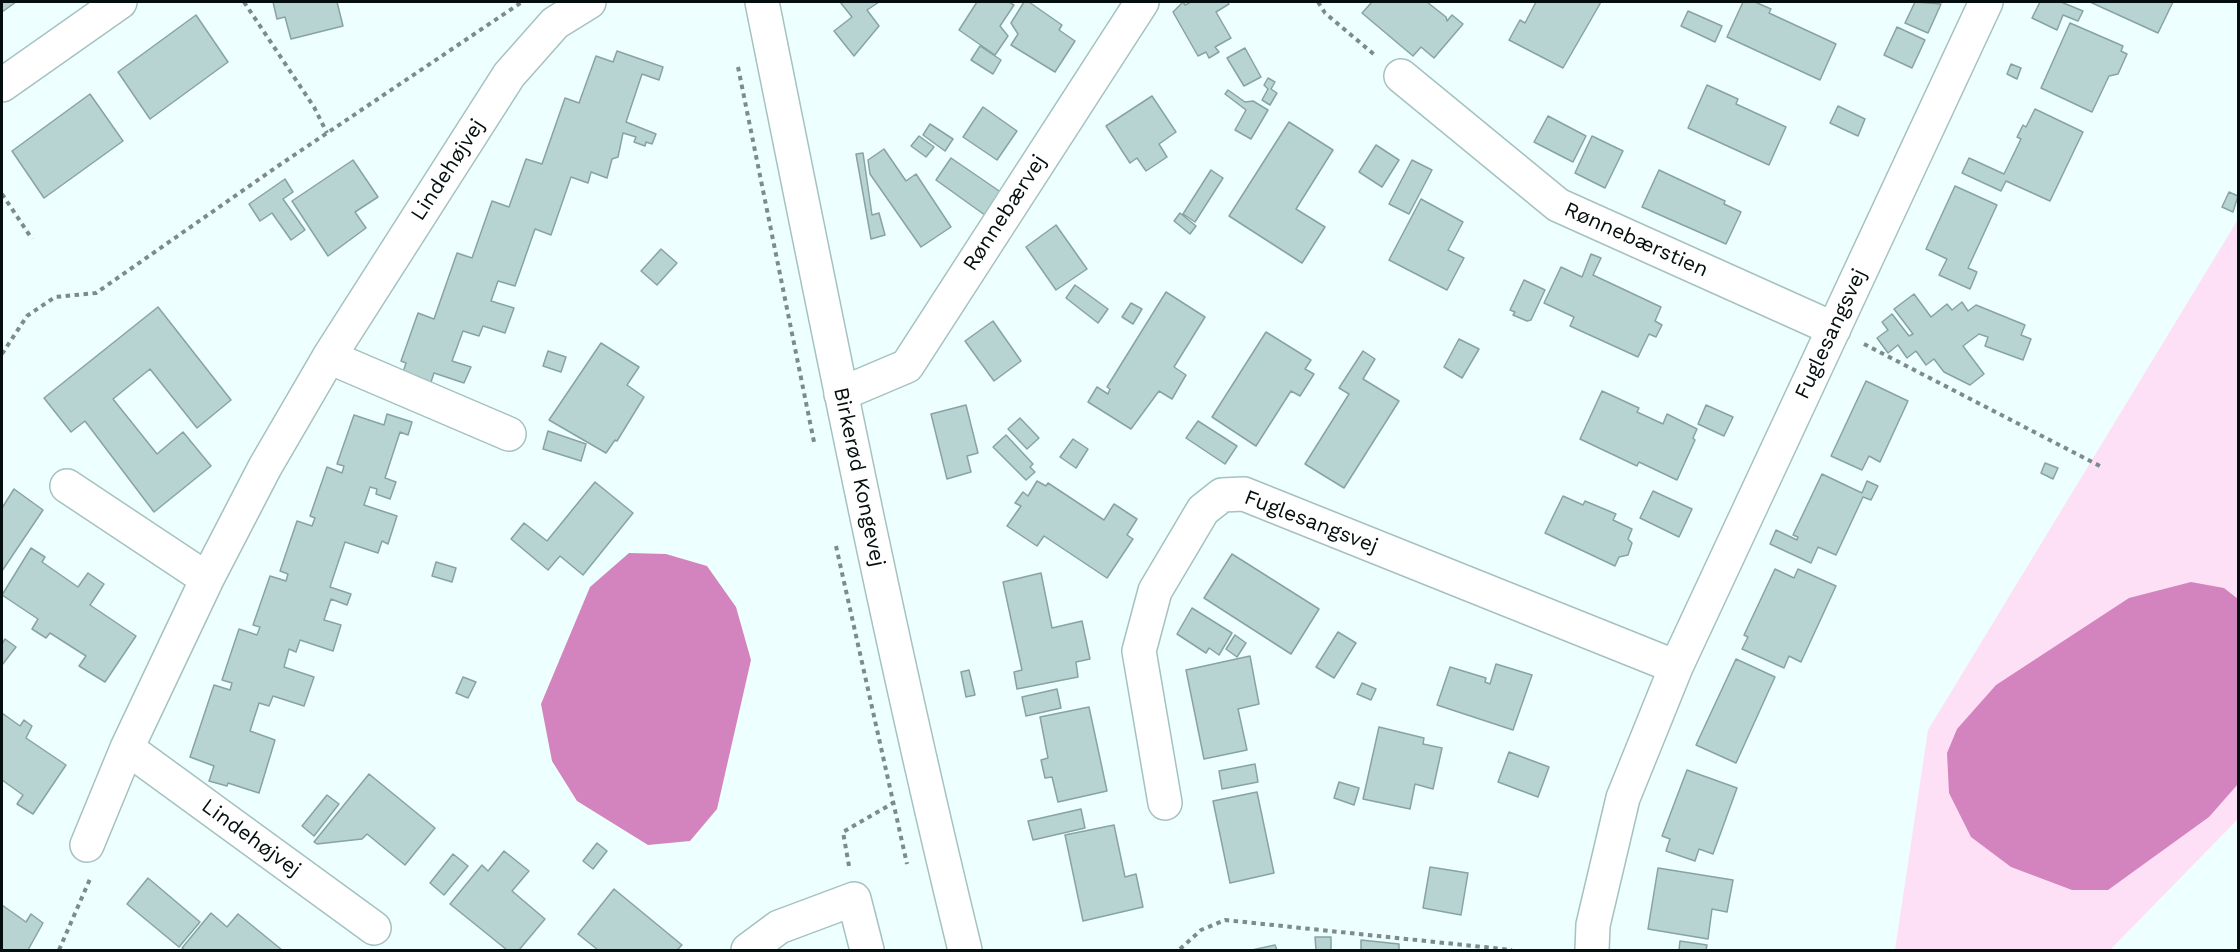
<!DOCTYPE html>
<html>
<head>
<meta charset="utf-8">
<style>
  body { margin:0 }
  #map { position:relative; width:2240px; height:952px; overflow:hidden; background:#edfffe; font-family:"Work Sans",sans-serif }
  canvas { display:block }
  .frame { position:absolute; inset:0; border:3px solid #050e0e; pointer-events:none }
</style>
</head>
<body>
<div id="map">
<canvas width="2240" height="952"></canvas>
<div class="frame"></div>
</div>
<script>
const ctx = document.querySelector('canvas').getContext('2d');
ctx.lineJoin = 'round';
function fill(path, color) {
  ctx.fillStyle = color;
  ctx.fill(path, 'evenodd');
}
function stroke(path, color, width, dash) {
  ctx.strokeStyle = color;
  ctx.lineWidth = width;
  ctx.lineCap = dash ? 'butt' : 'round';
  ctx.setLineDash(dash || []);
  ctx.stroke(path);
}
function label(font, color, halo, rows, align = 'center') {
  ctx.font = font + ' "Work Sans",sans-serif';
  ctx.lineWidth = 5;
  ctx.setLineDash([]);
  ctx.textBaseline = 'middle';
  ctx.strokeStyle = halo;
  ctx.fillStyle = color;
  for (const [text, x, y, turn = 0] of rows) {
    ctx.save();
    ctx.translate(x, y);
    ctx.rotate((+turn || 0) * Math.PI / 180);
    ctx.textAlign = isNaN(turn) ? turn : align;
    if (halo) ctx.strokeText(text, 0, 0);
    ctx.fillText(text, 0, 0);
    ctx.restore();
  }
}
fill(new Path2D(`
  M2237 221 2238 819 2110 950H1895L1928 730Z`), '#fee0f6');
fill(new Path2D(`
  M629 553 666 554 707 566 736 607 751 660 717 809 690 841 648 845 577 801 552 761 541 704 590 587Z
  M2191 582 2224 588 2238 599V784L2209 817 2108 890H2072L2011 867 1971 837 1949 793 1947 753 1957 729 1996 685 2129 598Z`), '#d384bf');
const building = new Path2D(`
  M2 2H16L2 12Z
  M273 2H337L343 26 291 39 285 17 277 19Z
  M840 2H879L867 10 879 26 854 56 834 31 852 17Z
  M977 2H1009L1014 5 1000 26 1008 36 995 55 959 30Z
  M1024 2H1029L1062 25 1059 30 1075 41 1055 72 1011 45 1018 34 1011 23Z
  M1183 2 1185 5 1191 2H1228L1229 4 1216 12 1231 38 1215 47 1219 52 1209 58 1206 52 1198 56 1173 12Z
  M1372 2H1427L1446 17 1447 21 1452 15 1463 24 1434 58 1421 47 1413 56 1362 13Z
  M1536 2H1601L1563 68 1509 40 1520 20 1525 23Z
  M1743 2H1755L1771 9 1769 13 1836 44 1820 80 1727 37Z
  M1915 2 1941 4 1928 33 1905 23Z
  M2040 2H2061L2083 11 2078 21 2063 15 2057 30 2032 18Z
  M2090 2H2173L2158 33Z
  M1688 11 1722 26 1715 42 1681 26Z
  M196 15 228 62 150 119 118 72Z
  M2070 23 2123 46 2121 51 2127 54 2118 74 2109 76 2092 112 2041 88Z
  M1897 27 1925 40 1912 68 1884 55Z
  M980 46 1001 60 993 74 971 60Z
  M1245 48 1261 77 1244 86 1227 58Z
  M617 51 663 67 659 80 642 74 626 122 656 134 652 144 646 142 645 146 634 142 636 137 623 133 618 157 612 159 607 178 591 172 588 183 571 177 551 235 535 229 515 286 498 281 491 301 514 308 505 333 483 326 479 336 463 331 452 361 471 367 464 383 434 373 430 385 402 375 406 363 401 361 418 313 434 319 457 253 472 258 492 201 509 207 526 159 542 164 565 98 579 103 596 56 613 62Z
  M2011 64 2021 68 2017 79 2007 74Z
  M1268 78 1275 82 1271 89 1277 93 1270 105 1262 100 1268 89 1264 85Z
  M1707 85 1738 99 1736 104 1786 127 1769 165 1688 128Z
  M1228 90 1245 102 1253 101 1268 110 1251 139 1235 130 1246 110 1225 94Z
  M90 94 123 141 44 198 12 151Z
  M1152 96 1176 132 1159 144 1167 157 1146 171 1137 158 1130 163 1106 126Z
  M1838 106 1865 119 1858 136 1830 123Z
  M983 107 1017 131 997 160 963 137Z
  M2035 109 2083 132 2050 201 2006 181 2001 191 1962 173 1969 158 2004 174 2021 139 2017 137 2023 125 2026 127Z
  M1548 116 1586 136 1573 162 1534 142Z
  M1289 122 1333 150 1296 209 1325 227 1302 263 1229 216Z
  M930 124 953 139 945 151 923 135Z
  M919 136 934 147 926 157 911 146Z
  M1592 136 1623 151 1605 188 1575 173Z
  M1376 145 1399 160 1382 187 1359 172Z
  M884 149 906 181 916 174 951 227 921 247 870 174 868 160Z
  M863 153 872 215 879 213 885 235 871 239 856 154Z
  M951 158 1005 195 989 218 936 180Z
  M353 160 378 197 355 212 366 228 328 256 292 201Z
  M1412 160 1432 170 1409 214 1389 204Z
  M1211 170 1223 178 1195 222 1183 214Z
  M1659 170 1725 201 1724 204 1741 212 1726 244 1642 207Z
  M285 179 293 192 283 199 305 230 291 240 272 213 260 221 249 204Z
  M1955 186 1997 205 1968 268 1977 272 1970 289 1939 275 1947 259 1926 249Z
  M2229 192 2238 196 2233 212 2222 207Z
  M1421 199 1463 222 1448 250 1464 258 1447 290 1389 260Z
  M1180 213 1196 226 1190 234 1174 221Z
  M1056 225 1087 269 1056 290 1026 247Z
  M661 249 677 263 657 285 641 271Z
  M1591 254 1601 258 1593 275 1661 307 1655 321 1662 325 1656 337 1649 334 1638 357 1570 326 1574 317 1544 303 1561 267 1582 277Z
  M1524 280 1545 290 1531 320 1527 321 1513 315 1515 312 1510 310Z
  M1075 285 1108 309 1098 323 1066 298Z
  M1166 292 1205 317 1174 367 1186 375 1172 399 1159 391 1131 429 1088 402 1097 387 1108 394 1110 389 1107 387Z
  M1914 294 1931 317 1947 304 1952 310 1962 302 1968 311 1976 305 2025 325 2021 335 2031 339 2023 360 1985 346 1988 337 1979 334 1963 346 1984 374 1970 385 1944 372 1934 359 1926 365 1916 351 1907 358 1898 345 1888 353 1877 338 1888 330 1882 322 1892 314 1909 336 1913 334 1894 309Z
  M1131 303 1142 309 1133 324 1122 317Z
  M158 307 231 400 197 428 150 369 113 399 157 454 183 432 211 466 154 512 85 421 71 432 44 398Z
  M993 321 1021 361 994 381 965 341Z
  M1266 332 1311 360 1305 369 1314 374 1300 396 1291 391 1256 446 1212 417Z
  M1459 339 1479 349 1462 378 1444 367Z
  M601 343 639 367 627 385 644 397 617 441 615 440 606 453 549 420Z
  M548 351 566 357 561 372 543 366Z
  M1363 351 1375 359 1363 379 1399 401 1344 488 1305 464 1349 394 1339 388Z
  M1866 381 1908 401 1880 462 1869 456 1862 470 1831 456Z
  M1602 391 1639 408 1637 412 1663 424 1667 414 1697 429 1693 438 1695 440 1677 480 1639 462 1637 466 1580 439Z
  M966 405 978 453 967 456 971 472 947 479 931 414Z
  M1706 405 1733 417 1724 436 1698 424Z
  M387 414 412 422 408 435 400 432 385 478 396 482 390 499 376 494 377 489 370 487 364 505 397 516 388 544 382 541 378 553 345 542 330 587 351 594 347 605 331 599 324 620 341 625 333 651 300 640 296 652 289 649 284 667 314 677 304 706 273 696 269 706 259 703 250 731 275 740 259 793 228 783 227 786 209 781 214 766 190 757 214 685 230 690 232 683 222 680 239 629 257 635 260 627 253 625 270 576 286 581 288 574 280 571 297 521 312 526 315 518 310 516 327 467 342 473 344 466 337 464 354 415 384 425Z
  M1020 418 1039 438 1027 449 1008 429Z
  M1198 421 1237 446 1225 464 1186 438Z
  M548 431 586 444 581 461 543 449Z
  M1006 435 1033 464 1030 467 1035 472 1026 480 993 447Z
  M1073 439 1088 449 1076 468 1060 457Z
  M2045 463 2058 468 2053 479 2041 473Z
  M1822 474 1862 493 1867 481 1878 486 1871 500 1863 497 1836 555 1818 547 1811 563 1770 544 1776 530 1797 540 1798 537 1793 535Z
  M1037 481 1046 486 1048 483 1104 520 1114 504 1137 519 1127 535 1133 539 1107 578 1044 536 1037 546 1007 526 1021 506 1015 503 1023 492 1028 496Z
  M595 482 633 513 583 575 560 556 548 570 511 539 524 523 547 541Z
  M14 489 43 510 2 571V508Z
  M1653 491 1692 509 1679 537 1640 518Z
  M1563 496 1583 505 1585 501 1616 514 1613 520 1632 529 1628 539 1632 543 1628 555 1619 557 1615 566 1545 533Z
  M31 548 45 557 42 562 78 587 88 573 104 584 90 605 136 636 105 682 79 666 86 656 50 633 46 638 32 629 38 619 2 595Z
  M1232 554 1319 609 1291 654 1204 598Z
  M436 562 456 568 452 582 432 576Z
  M1775 569 1794 578 1798 569 1836 586 1801 662 1789 656 1784 668 1742 649 1748 637 1744 635Z
  M1041 573 1052 628 1082 621 1090 659 1076 662 1078 677 1017 689 1014 672 1022 670 1003 582Z
  M1192 608 1232 633 1219 655 1209 648 1206 653 1177 634Z
  M1338 632 1356 643 1334 678 1316 667Z
  M1235 635 1246 643 1237 657 1226 649Z
  M5 639 16 647 2 665V644Z
  M1250 656 1259 704 1238 709 1247 750 1204 759 1186 670Z
  M1736 659 1775 677 1736 763 1696 745Z
  M1496 664 1532 675 1513 730 1437 705 1450 667 1486 678 1485 682 1490 684Z
  M969 670 975 695 966 697 961 672Z
  M463 677 476 682 468 698 456 693Z
  M1362 683 1376 689 1371 700 1357 694Z
  M1057 689 1061 708 1026 716 1022 697Z
  M1089 707 1107 791 1058 802 1052 777 1045 778 1041 760 1048 758 1040 717Z
  M2 713 20 726 24 720 32 726 26 738 66 765 33 814 17 804 23 795 2 780Z
  M1379 727 1424 738 1423 744 1442 748 1433 789 1415 784 1410 809 1363 799Z
  M1509 752 1549 767 1538 797 1498 782Z
  M1255 764 1258 782 1222 789 1219 771Z
  M1687 770 1737 788 1713 854 1699 849 1695 861 1666 851 1670 839 1662 836Z
  M369 774 435 828 405 865 367 834 362 839 317 844 314 842Z
  M1339 782 1359 788 1354 805 1334 798Z
  M1257 792 1274 873 1230 883 1213 801Z
  M327 795 339 804 314 836 302 826Z
  M1081 809 1085 828 1033 840 1028 821Z
  M1114 825 1125 877 1136 874 1143 907 1083 921 1065 835Z
  M597 843 607 851 593 869 583 861Z
  M504 851 529 871 512 891 545 919 519 950H507L450 904 482 865 488 871Z
  M453 854 468 866 444 895 430 883Z
  M1430 867 1468 873 1461 915 1423 908Z
  M1658 868 1733 880 1727 912 1712 909 1708 939 1648 929Z
  M148 878 200 922 179 947 127 904Z
  M614 889 682 945 677 950H598L578 934Z
  M2 905 26 922 31 914 43 923 28 950H2Z
  M211 913 227 927 238 914 282 950H185L182 948Z
  M1315 937H1331V950H1316Z
  M1361 940 1399 944V950H1361Z
  M1680 941 1707 945 1706 950H1679Z
  M1275 945 1277 950H1252Z`);
fill(building, '#b7d4d3');
stroke(building, '#88a4a2', 1.5);
const minor = new Path2D(`
  M1401 76 1558 205 1834 329
  M2 85 120 2
  M329 357 509 434
  M841 394 907 366 1142 2
  M67 486 207 579
  M127 748 374 928
  M1165 803 1139 651 1155 591 1203 510 1222 495 1244 494 1676 667
  M87 845 127 748 207 579 265 467 329 357 509 75 555 23 589 2
  M748 950 779 927 854 899 867 950
  M1592 950 1593 925 1623 798 1676 667 1986 2`);
const secondary = new Path2D(`
  M762 2C826 319 888 636 965 950`);
stroke(minor, '#a5c2c0', 36);
stroke(secondary, '#a5c2c0', 36);
stroke(new Path2D(`
  M244 2 314 107 327 133
  M1318 2 1325 13 1376 56
  M738 67 814 442
  M2 194 32 239
  M1864 344 2100 466
  M2 354 27 316 55 297 96 293 278 166 522 2
  M836 546 907 864
  M849 866 843 832 893 803
  M1180 949 1201 930 1225 920 1512 950
  M59 950 90 879`), '#7e8b8b', 4, [4.5, 4.5]);
stroke(minor, '#fff', 33);
stroke(secondary, '#fff', 33);
label('21px', '#050e0e', '#fff', [
  ["Lindehøjvej",448,170,-57],
  ["Rønnebærvej",1005,213,-57],
  ["Rønnebærstien",1636,240,24],
  ["Fuglesangsvej",1831,334,-65],
  ["Birkerød Kongevej",859,477,78],
  ["Fuglesangsvej",1311,522,21],
  ["Lindehøjvej",251,838,36]
]);
</script>
</body>
</html>
